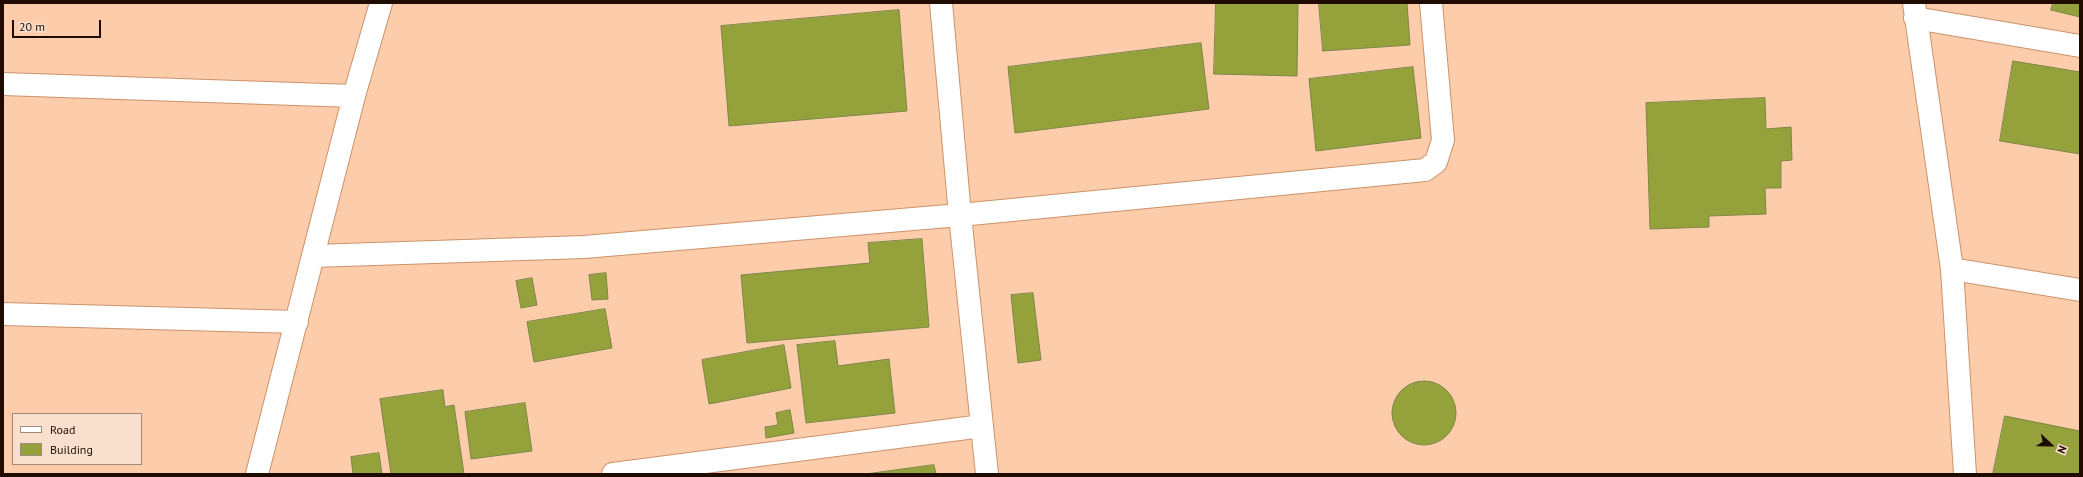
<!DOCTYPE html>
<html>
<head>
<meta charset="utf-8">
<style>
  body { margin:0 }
  #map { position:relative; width:2083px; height:477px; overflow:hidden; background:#fdccab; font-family:"PT Sans",sans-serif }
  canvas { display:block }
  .frame { position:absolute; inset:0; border:4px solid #1f0b00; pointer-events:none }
  .legend { position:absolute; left:12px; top:413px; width:130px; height:52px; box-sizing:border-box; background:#f8dfce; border:1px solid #a18a7c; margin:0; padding:5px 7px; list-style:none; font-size:12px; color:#1f0b00 }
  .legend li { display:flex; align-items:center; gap:8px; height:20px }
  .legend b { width:20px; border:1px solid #a18a7c }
  .north { position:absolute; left:2031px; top:425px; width:40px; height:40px; -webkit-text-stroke:3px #f8dfce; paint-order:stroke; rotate:112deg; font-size:11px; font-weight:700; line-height:16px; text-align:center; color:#1f0b00 }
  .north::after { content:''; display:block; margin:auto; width:14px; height:18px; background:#1f0b00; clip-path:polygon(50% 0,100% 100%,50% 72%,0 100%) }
  .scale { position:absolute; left:12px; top:20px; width:89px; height:18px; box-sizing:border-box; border:2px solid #1f0b00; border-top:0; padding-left:5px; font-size:12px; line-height:14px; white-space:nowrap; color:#1f0b00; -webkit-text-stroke:3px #f8dfce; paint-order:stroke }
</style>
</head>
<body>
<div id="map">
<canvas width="2083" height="477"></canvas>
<div class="frame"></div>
<ul class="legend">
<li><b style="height:5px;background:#fff"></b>Road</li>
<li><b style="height:11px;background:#95a23b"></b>Building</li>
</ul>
<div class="north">N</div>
<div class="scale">20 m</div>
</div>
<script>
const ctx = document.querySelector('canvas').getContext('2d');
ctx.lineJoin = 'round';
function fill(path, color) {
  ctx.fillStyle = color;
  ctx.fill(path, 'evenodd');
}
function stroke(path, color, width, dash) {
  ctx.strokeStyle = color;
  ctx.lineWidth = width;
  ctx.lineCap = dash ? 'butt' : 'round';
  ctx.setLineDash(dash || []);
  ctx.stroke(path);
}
const building = new Path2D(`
  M1216 3H1298L1297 76 1214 74Z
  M1319 3H1407L1410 45 1323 51Z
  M2053 3H2080V17L2051 10Z
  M899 10 907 111 729 126 721 26Z
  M1201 43 1209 109 1015 133 1008 67Z
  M2013 61 2080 72V154L2000 141Z
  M1413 67 1421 138 1316 151 1309 79Z
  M1765 98 1766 129 1791 127 1792 160 1781 161V188H1765L1766 214 1709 216V227L1650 229 1646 103Z
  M922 239 929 327 747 343 741 275 870 263 868 243Z
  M606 273 608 299 592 300 589 275Z
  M532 278 537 305 521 308 516 281Z
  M1033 293 1041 360 1018 363 1011 295Z
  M605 309 612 348 534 362 527 322Z
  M835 341 838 366 889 359 895 413 806 423 797 345Z
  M784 345 791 388 709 404 702 360Z
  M1392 413a32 32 0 1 1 64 0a32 32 0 1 1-64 0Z
  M443 390 445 407 454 405 464 474H391L380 399Z
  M525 403 532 451 471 459 465 412Z
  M790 410 794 433 766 438 765 427 778 425 776 413Z
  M2005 416 2080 431V474H1993Z
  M379 453 382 474H353L351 457Z
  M934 465 936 474H866Z`);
fill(building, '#95a23b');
stroke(building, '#7e8747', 1);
const minor = new Path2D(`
  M941 3 960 215 987 474
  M1914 3 1952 269 1965 474
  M1915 18 2080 46
  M3 84 354 96
  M314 256 584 247 960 215 1425 170 1436 162 1443 140 1431 3
  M1952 269 2080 290
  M3 314 297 322
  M257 474 354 96 381 3
  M613 474 982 426`);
stroke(minor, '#cc926a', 24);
stroke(minor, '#fff', 22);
</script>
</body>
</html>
